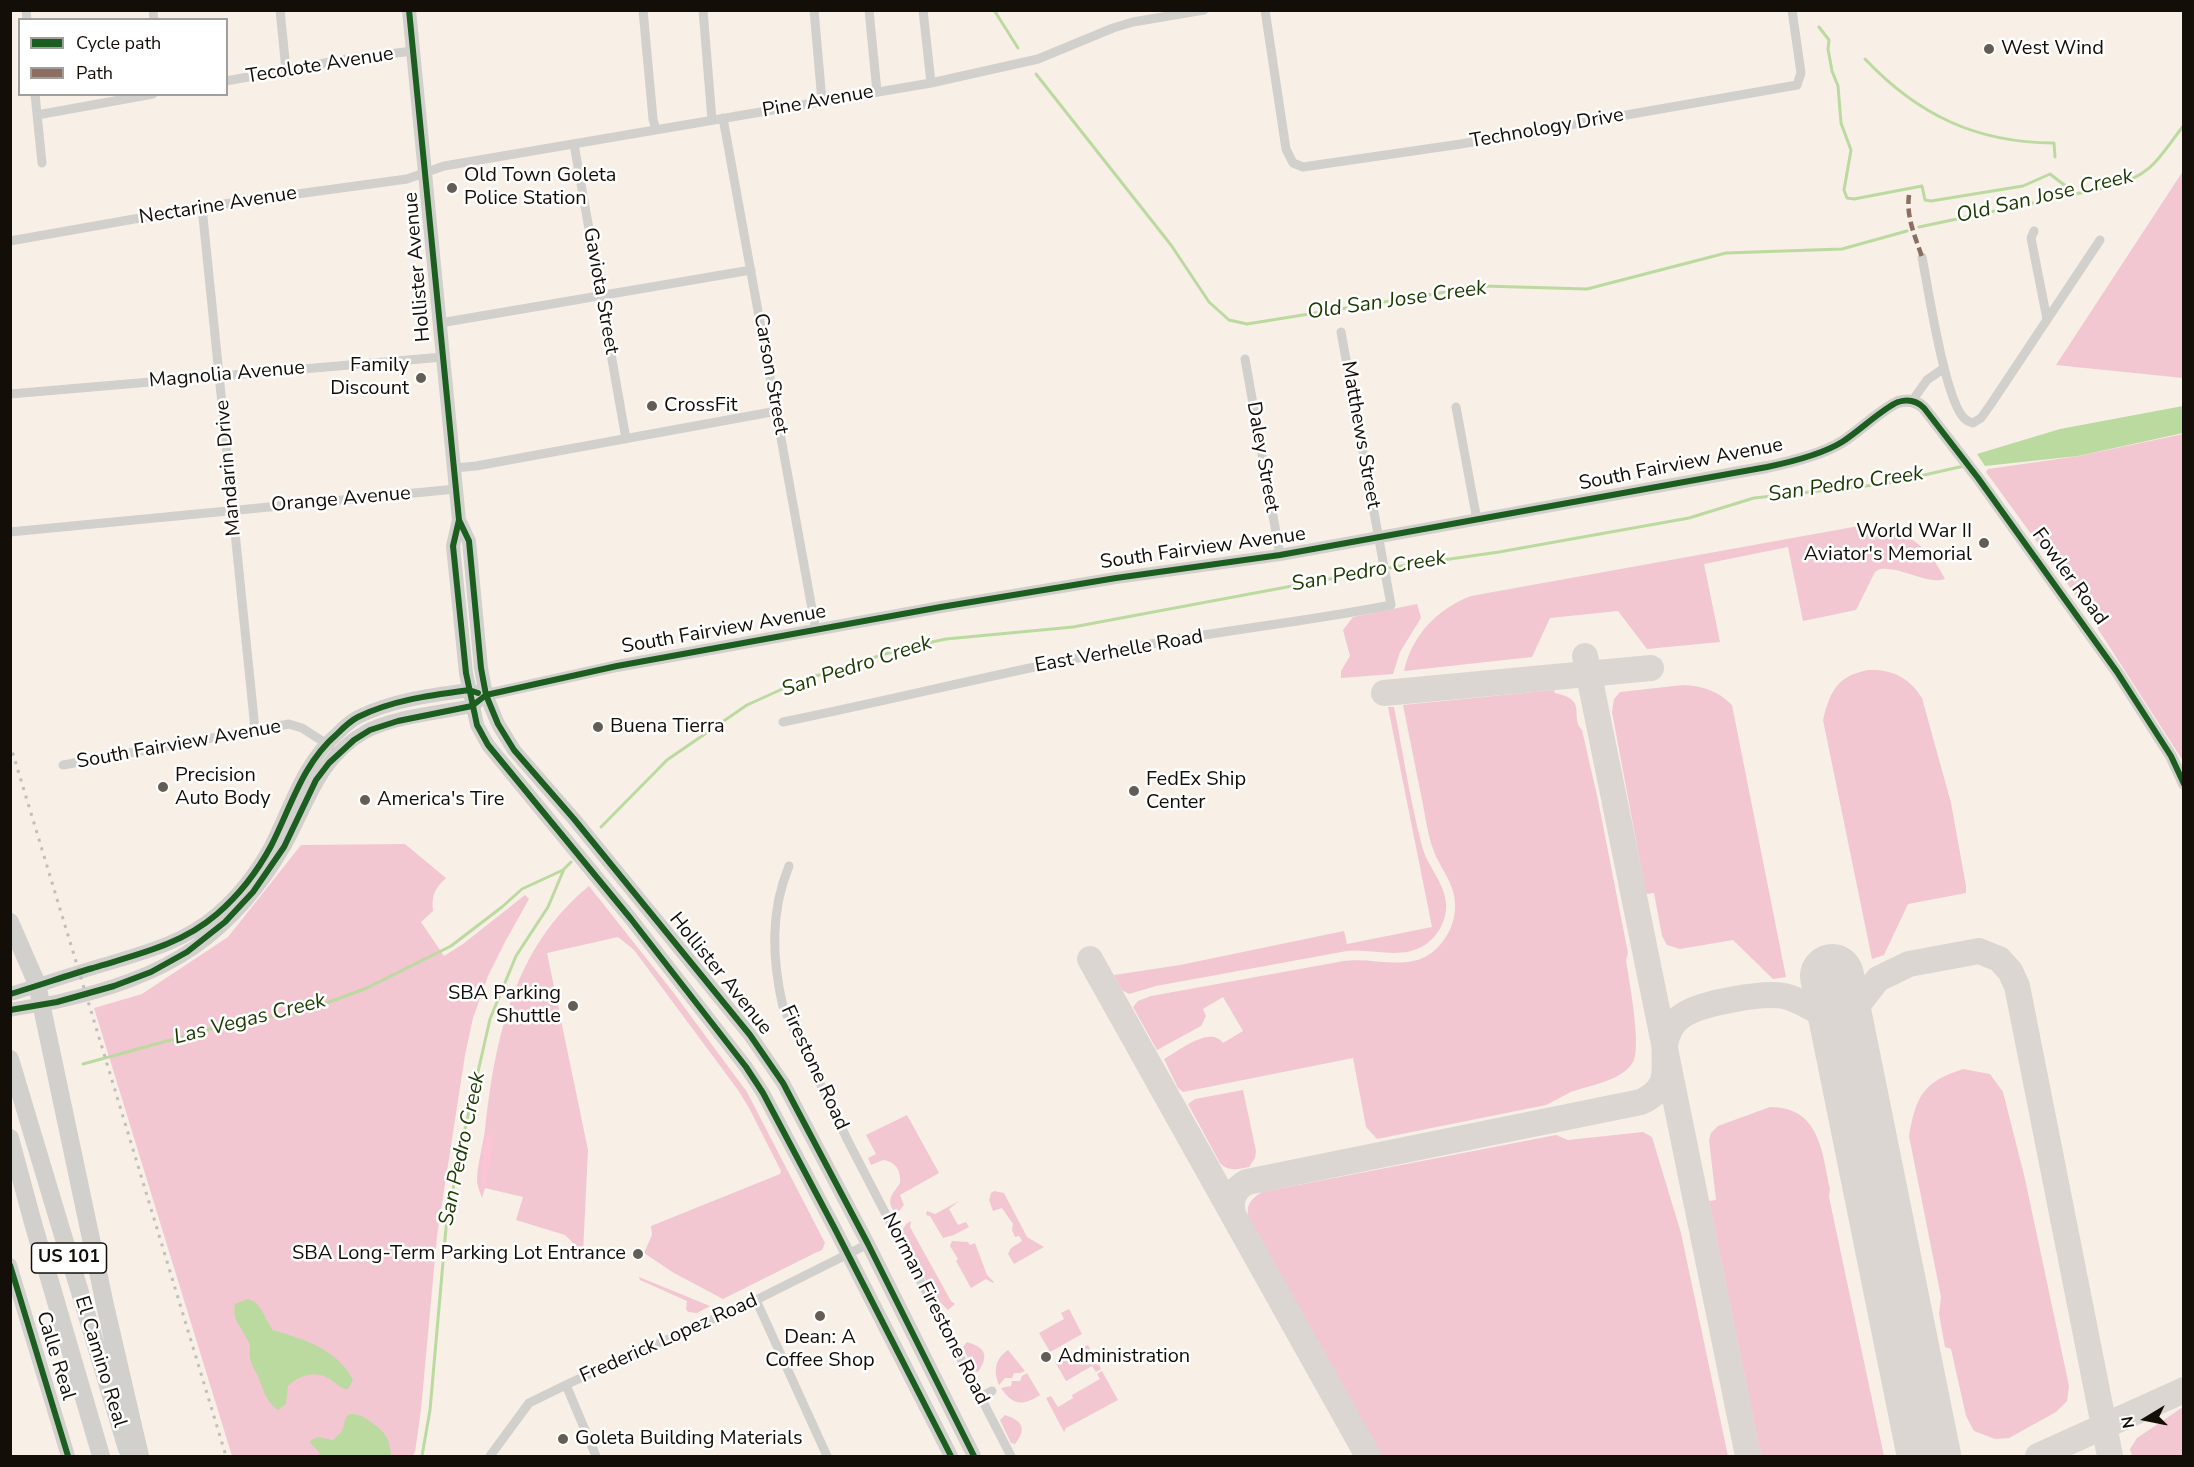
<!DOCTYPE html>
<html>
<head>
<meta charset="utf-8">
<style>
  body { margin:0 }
  #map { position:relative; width:2194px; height:1467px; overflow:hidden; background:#f8efe7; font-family:"Nunito Sans",sans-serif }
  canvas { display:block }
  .frame { position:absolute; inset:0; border:12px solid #140e08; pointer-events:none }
  .legend { position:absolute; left:18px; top:18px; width:210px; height:78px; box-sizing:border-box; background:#fff; border:2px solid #a19f9c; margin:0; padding:8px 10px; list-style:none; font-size:18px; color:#140e08 }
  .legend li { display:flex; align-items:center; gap:12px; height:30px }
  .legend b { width:30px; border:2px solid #a19f9c }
  .north { position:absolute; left:2116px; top:1389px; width:60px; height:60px; -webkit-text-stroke:4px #fff; paint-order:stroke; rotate:260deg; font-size:16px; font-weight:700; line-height:24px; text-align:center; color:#140e08 }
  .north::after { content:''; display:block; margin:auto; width:21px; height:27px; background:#140e08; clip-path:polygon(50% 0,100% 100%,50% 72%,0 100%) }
</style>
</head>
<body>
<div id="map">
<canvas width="2194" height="1467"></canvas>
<div class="frame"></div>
<ul class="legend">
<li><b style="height:8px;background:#1b5e20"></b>Cycle path</li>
<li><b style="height:8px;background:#8d6e63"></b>Path</li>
</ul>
<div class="north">N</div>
</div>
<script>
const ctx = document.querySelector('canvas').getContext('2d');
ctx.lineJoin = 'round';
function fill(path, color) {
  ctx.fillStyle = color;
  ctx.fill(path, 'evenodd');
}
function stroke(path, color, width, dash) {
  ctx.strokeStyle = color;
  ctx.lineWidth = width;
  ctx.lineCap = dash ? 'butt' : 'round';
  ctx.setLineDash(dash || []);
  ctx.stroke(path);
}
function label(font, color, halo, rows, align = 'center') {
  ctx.font = font + ' "Nunito Sans",sans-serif';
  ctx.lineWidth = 5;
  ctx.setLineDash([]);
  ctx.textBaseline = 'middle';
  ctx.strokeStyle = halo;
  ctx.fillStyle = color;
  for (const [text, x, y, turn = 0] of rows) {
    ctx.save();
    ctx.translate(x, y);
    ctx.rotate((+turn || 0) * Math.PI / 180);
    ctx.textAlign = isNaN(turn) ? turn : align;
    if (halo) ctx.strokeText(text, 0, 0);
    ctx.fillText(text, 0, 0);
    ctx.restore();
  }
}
fill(new Path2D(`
  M2183 171V378L2056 365Z
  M2183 434H2184L2183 761 2080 601 1986 472 1988 469 2079 456Z
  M1859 526C1898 523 1928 544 1945 579 1926 585 1901 566 1880 569L1875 572 1856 610 1803 621 1788 547 1704 564 1720 642 1647 649 1618 611 1550 618 1532 657 1404 671C1412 635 1437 609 1471 596Z
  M1417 604 1421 618 1400 652 1393 674 1341 678V671L1350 656 1343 630 1353 617Z
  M1869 670C1892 669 1910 678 1922 698L1951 803 1966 886V893L1908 904 1884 955 1872 959 1823 720C1830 691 1838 675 1869 670Z
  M1683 685C1703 686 1718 691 1732 705L1786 977 1773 979 1733 940 1680 949 1667 945 1662 936 1654 893 1646 894 1612 712 1614 699 1620 692Z
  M1554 690 1555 693C1589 700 1569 715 1582 730L1598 800 1628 953 1626 960C1629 981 1642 1047 1633 1062 1622 1081 1590 1085 1571 1092 1562 1096 1555 1101 1546 1105L1377 1139 1366 1127 1353 1058 1183 1092 1178 1088 1164 1059C1179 1051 1210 1025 1223 1043L1243 1031 1223 997 1203 1009 1206 1016 1201 1026 1157 1050 1133 1007 1138 1001 1151 996 1344 961C1370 957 1401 969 1425 957 1444 947 1456 924 1455 904 1455 883 1439 867 1433 849 1427 832 1425 813 1421 795 1415 765 1409 735 1403 705Z
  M1388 707H1394C1403 753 1410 800 1422 846 1427 866 1445 883 1446 904 1447 921 1437 938 1423 946 1400 960 1372 948 1347 951L1156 986 1129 994 1122 990 1114 975 1180 965 1344 931 1347 944 1432 927Z
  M405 844 446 878C435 888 431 896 433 911L421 922 444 956 463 944 525 895 529 899 505 942 488 976 473 1018 465 1055 437 1236 421 1410 415 1452 413 1456H232L94 1008 142 994 228 937 301 845Z
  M589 886 673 992 747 1092 825 1243 822 1250 817 1252 723 1299 674 1273 644 1253 652 1235 651 1226 780 1174 781 1171 749 1108 738 1090 634 950 618 937 547 953 588 1150 583 1253 565 1235 516 1220 523 1197 485 1188 482 1198C480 1192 477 1185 477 1180 477 1167 483 1144 485 1130 495 1038 514 947 589 886Z
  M1963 1069 1990 1074 2003 1092 2025 1179 2069 1386 2067 1401 2056 1412 2009 1438 1995 1439 1974 1431 1966 1416 1951 1349 1945 1347 1939 1314 1941 1297 1909 1136C1916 1096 1923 1082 1963 1069Z
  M1243 1090 1256 1151 1255 1158 1249 1167C1238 1169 1228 1172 1220 1163L1188 1104 1195 1099Z
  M1770 1107C1820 1107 1822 1152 1830 1189L1829 1197 1884 1456H1761L1709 1201 1716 1200 1709 1140 1711 1133 1718 1126Z
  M907 1115 939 1173 900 1195 904 1205 898 1212 894 1211C885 1199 894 1193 900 1183 901 1170 896 1162 883 1160L871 1165 868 1158 876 1154 866 1135Z
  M1643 1132 1652 1137 1681 1233 1728 1456H1378L1254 1233C1247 1214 1242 1204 1262 1192L1556 1135 1568 1140Z
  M994 1191 1004 1193 1027 1237 1044 1247 1014 1264 1008 1254 1011 1248 1022 1241 1019 1236 1015 1237 1012 1230 1013 1224 1002 1208 993 1211 989 1200 991 1193Z
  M959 1201 949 1209 958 1225 966 1222 969 1227 954 1235 943 1238 930 1216 926 1215 927 1211 935 1214Z
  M911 1221 910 1227 951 1301 955 1304 948 1310 934 1296 903 1236C902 1228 905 1224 911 1221Z
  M952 1241 968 1242 970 1245 975 1243 987 1275 994 1282 993 1283 986 1279 971 1288 956 1261 958 1259 950 1246Z
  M639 1277 710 1306 697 1313 688 1312 686 1309 687 1301 640 1280Z
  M1069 1309 1082 1334 1050 1352 1039 1333 1064 1319 1061 1313Z
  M967 1342C986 1348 989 1355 978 1372L974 1371 963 1347Z
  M1088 1345 1101 1369 1096 1372 1092 1366 1066 1381 1055 1362Z
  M1008 1350 1025 1371 1020 1373H1014L1012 1378H1005L999 1385C993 1371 995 1359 1008 1350Z
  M1102 1371 1118 1400 1066 1428 1064 1432 1046 1398 1051 1396 1058 1407 1073 1398 1072 1395 1100 1379 1097 1374Z
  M1027 1373 1040 1395C1023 1406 1013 1406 1001 1388L1011 1386 1012 1381H1020L1022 1376Z
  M2183 1407V1456H2132L2130 1449 2137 1438Z
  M1005 1415C1023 1421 1027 1429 1015 1444L1011 1443 1000 1420Z`), '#f2c7d2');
fill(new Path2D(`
  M487 1134 493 1136C492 1151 490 1167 485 1181L487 1185 481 1188 483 1168 481 1163 484 1156 482 1152Z`), '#fcc4d4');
fill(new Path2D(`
  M2183 406V433L2078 456 1985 466 1977 454 2060 429Z
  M248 1299C262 1303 265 1320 273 1330 303 1339 338 1349 353 1380L348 1389C339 1389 336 1382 328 1378 313 1370 299 1376 288 1386L286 1404 278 1410C264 1400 263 1387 257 1374 254 1368 250 1363 250 1356 249 1351 251 1348 249 1343 244 1329 231 1321 235 1304Z
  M350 1414C359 1414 362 1416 368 1420 384 1431 390 1437 391 1456H319L320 1453 310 1443 311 1440 318 1437 333 1440 342 1431 346 1417Z`), '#bbdaa0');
stroke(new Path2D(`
  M994 10 1018 48
  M1819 27 1829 40 1828 49 1832 71 1838 86 1841 123 1851 150 1844 190 1847 198 1854 199 1922 186 1925 200 1931 201 2023 186 2050 174 2076 194
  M1865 59C1918 115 1977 143 2054 143L2055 157
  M1036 74 1171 245 1209 302 1229 320 1247 324 1483 286 1587 289 1726 253 1842 249 1907 231
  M1919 227 2113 186C2154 174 2159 157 2184 125
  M601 827 667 760 747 705 800 681 904 648 946 639 1073 627 1394 567 1499 552 1689 518 1754 498 1884 484 1964 466
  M83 1064 240 1021 302 1012 367 988 451 946 502 907 522 889 563 870
  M422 1456 430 1410 446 1228 460 1151 490 1019 516 956 548 907 564 869 571 862`), '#bbdaa0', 3);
stroke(new Path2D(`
  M1585 656 1748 1456
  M1384 693 1651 668
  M1090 959 1368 1456
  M1233 1215C1230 1201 1233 1189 1247 1182L1641 1102C1679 1084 1657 1060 1668 1034 1671 1026 1678 1018 1685 1014 1703 1003 1763 992 1784 996 1802 1000 1825 1016 1842 1025L1878 979 1909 964 1979 951 1999 959 2010 971 2017 986 2110 1456
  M1923 1428 1947 1456
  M2038 1456 2184 1390`), '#dcd6d2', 26);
stroke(new Path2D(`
  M1832 976 1929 1456`), '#dcd6d2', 64);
stroke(new Path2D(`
  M26 10 27 20
  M153 10 154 20
  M280 10 286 70
  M643 10 653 119 656 130
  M703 10 712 120
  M814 10 822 101
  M869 10 877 92
  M923 10 931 83
  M1265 10 1286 149 1293 163 1303 167 1461 144 1797 85 1801 73 1792 10
  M226 81 347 59 413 51
  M35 94 42 163
  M37 115 153 94
  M723 118 816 631
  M574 144 626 439
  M202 207 255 729
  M2034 231 2031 238 2047 319
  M10 241 202 207 407 179 444 166 931 83 1038 59 1113 28 1133 22 1204 10
  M1922 257C1928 287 1945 402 1965 419 1968 422 1969 422 1973 423L1981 418 1991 404 2100 240
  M440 323 751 270
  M1245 359 1280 555
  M10 394 443 357
  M1912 401 1927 380 1944 368
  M1456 407 1477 520
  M454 468 476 466 777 411
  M10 532 456 489
  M783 722C915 695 1047 661 1180 639 1250 627 1321 619 1391 605L1341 332
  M63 765 289 724 302 728 330 746
  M789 866C770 912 772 959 783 1007L848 1141 1011 1456
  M756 1300 827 1456
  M566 1385 596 1456
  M980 1397 992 1391
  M490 1456 529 1403 574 1381 756 1300 868 1244`), '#d1d0cc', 9);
stroke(new Path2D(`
  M486 695 617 666 941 607 1116 578 1280 555 1767 467C1791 462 1821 455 1842 442 1858 432 1883 408 1898 402 1908 399 1917 401 1924 408L1978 478 2117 672 2171 756 2184 784`), '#d1d0cc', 12);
stroke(new Path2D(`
  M409 10 459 520 453 546 466 673 477 725 488 745 631 919 746 1067 763 1093 835 1229 951 1456
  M459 520 469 541 481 668 486 695 498 724 514 750 574 819 750 1035 783 1083 868 1244 974 1456
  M10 994C38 986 65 976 93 968 138 954 181 945 217 914 239 895 257 872 271 846 291 807 302 764 337 734 343 728 350 721 358 717 392 700 432 695 469 690L476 692
  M10 1010C27 1006 44 1005 60 1001 107 990 155 975 195 947 232 921 262 885 285 845 309 802 318 759 365 732 395 716 439 713 472 706L477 702
  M10 1265 68 1456`), '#d1d0cc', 14);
stroke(new Path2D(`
  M10 922 37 984 105 1305 140 1456
  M10 1059 127 1449
  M10 1138 33 1223 101 1456`), '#d1d0cc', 18);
stroke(new Path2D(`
  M10 744 226 1456`), '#c1bebc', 3, [3, 6]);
stroke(new Path2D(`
  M1909 195C1906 217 1915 236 1922 257`), '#8d6e63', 4.5, [9, 4.5]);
stroke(new Path2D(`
  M409 10 459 520 453 546 466 673 477 725 488 745 631 919 746 1067 763 1093 835 1229 951 1456
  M459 520 469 541 481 668 486 695 498 724 514 750 574 819 750 1035 783 1083 868 1244 974 1456
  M10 994C38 986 65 976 93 968 138 954 181 945 217 914 239 895 257 872 271 846 291 807 302 764 337 734 343 728 350 721 358 717 392 700 432 695 469 690L478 693
  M10 1010 57 1002 114 986 151 972 187 952 225 922 253 892 284 847 316 780 329 763 354 740 370 730 398 721 472 706 486 695 617 666 941 607 1116 578 1280 555 1767 467C1791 462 1821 455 1842 442 1858 432 1883 408 1898 402 1908 399 1917 401 1924 408L1978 478 2117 672 2171 756 2184 784
  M10 1265 68 1456`), '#1b5e20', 6);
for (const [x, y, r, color] of [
  [1989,49,6,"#645d56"],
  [452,188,6,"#645d56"],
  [421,378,6,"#645d56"],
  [652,406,6,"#645d56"],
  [1984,543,6,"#645d56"],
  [598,727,6,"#645d56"],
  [163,787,6,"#645d56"],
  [1134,791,6,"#645d56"],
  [365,800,6,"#645d56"],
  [573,1006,6,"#645d56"],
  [638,1254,6,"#645d56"],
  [820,1316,6,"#645d56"],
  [1046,1357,6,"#645d56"],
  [563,1439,6,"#645d56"]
]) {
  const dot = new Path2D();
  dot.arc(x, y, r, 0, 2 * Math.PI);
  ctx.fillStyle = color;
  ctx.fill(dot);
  stroke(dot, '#fff', 2);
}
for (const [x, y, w] of [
  [69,1258,75]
]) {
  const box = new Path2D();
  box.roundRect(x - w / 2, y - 15, w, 30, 4.5);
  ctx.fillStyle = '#fff';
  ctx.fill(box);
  stroke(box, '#140e08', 1.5);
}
label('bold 18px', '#140e08', null, [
  ["US 101",69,1258]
]);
label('20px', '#140e08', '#fff', [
  ["West Wind",2001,49],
  ["Old Town Goleta",464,176],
  ["Police Station",464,199],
  ["Family",409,366,"right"],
  ["Discount",409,389,"right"],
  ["CrossFit",664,406],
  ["World War II",1972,532,"right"],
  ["Aviator's Memorial",1972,555,"right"],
  ["Buena Tierra",610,727],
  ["Precision",175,776],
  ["Auto Body",175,799],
  ["FedEx Ship",1146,780],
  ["Center",1146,803],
  ["America's Tire",377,800],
  ["SBA Parking",561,994,"right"],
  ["Shuttle",561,1017,"right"],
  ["SBA Long-Term Parking Lot Entrance",626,1254,"right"],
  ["Dean: A",820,1338,"center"],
  ["Coffee Shop",820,1361,"center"],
  ["Administration",1058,1357],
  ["Goleta Building Materials",575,1439]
], 'left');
label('20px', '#140e08', '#fff', [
  ["Tecolote Avenue",320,66,-9],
  ["Pine Avenue",818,102,-10],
  ["Technology Drive",1547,129,-10],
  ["Nectarine Avenue",218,206,-9],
  ["Hollister Avenue",418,267,-95],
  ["Gaviota Street",600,291,80],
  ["Carson Street",770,374,80],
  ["Magnolia Avenue",227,375,-5],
  ["Matthews Street",1360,435,80],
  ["Daley Street",1262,457,80],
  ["South Fairview Avenue",1681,465,-11],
  ["Mandarin Drive",229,468,-95],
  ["Orange Avenue",341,500,-5],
  ["South Fairview Avenue",1203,549,-8],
  ["Fowler Road",2069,577,54],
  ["South Fairview Avenue",724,630,-10],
  ["East Verhelle Road",1119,652,-10],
  ["South Fairview Avenue",179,745,-10],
  ["Hollister Avenue",720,974,51],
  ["Firestone Road",814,1068,65],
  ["Norman Firestone Road",935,1309,63],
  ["Frederick Lopez Road",669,1339,-24],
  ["Calle Real",55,1356,73],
  ["El Camino Real",100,1362,73]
]);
label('italic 21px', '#1c3a00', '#fff', [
  ["Old San Jose Creek",2045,197,-13],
  ["Old San Jose Creek",1397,301,-8],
  ["San Pedro Creek",1846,485,-8],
  ["San Pedro Creek",1369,572,-10],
  ["San Pedro Creek",857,667,-18],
  ["Las Vegas Creek",250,1020,-14],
  ["San Pedro Creek",463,1149,-78]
]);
</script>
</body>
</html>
